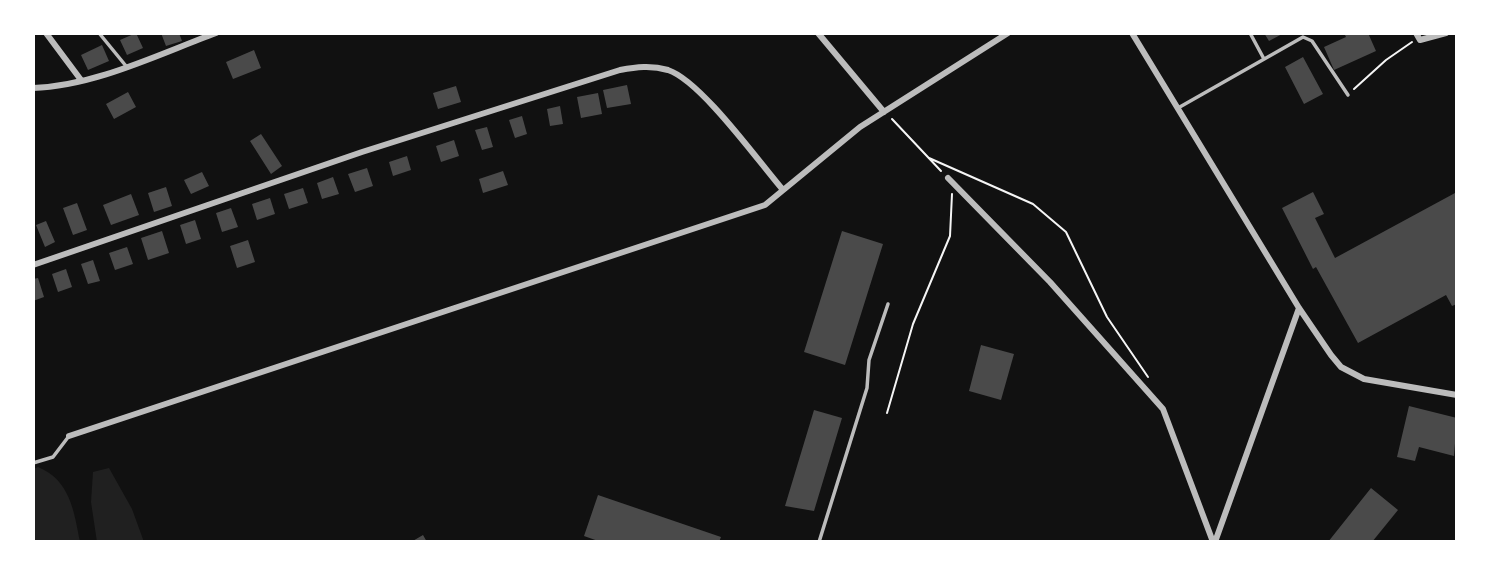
<!DOCTYPE html>
<html>
<head>
<meta charset="utf-8">
<style>
  body { margin:0 }
  #map { position:relative; width:1490px; height:575px; overflow:hidden; background:#111; font-family:Helvetica,sans-serif }
  canvas { display:block }
  .frame { position:absolute; inset:0; border:35px solid #fff; pointer-events:none }
</style>
</head>
<body>
<div id="map">
<canvas width="1490" height="575"></canvas>
<div class="frame"></div>
</div>
<script>
const ctx = document.querySelector('canvas').getContext('2d');
ctx.lineJoin = 'round';
function fill(path, color) {
  ctx.fillStyle = color;
  ctx.fill(path, 'evenodd');
}
function stroke(path, color, width, dash) {
  ctx.strokeStyle = color;
  ctx.lineWidth = width;
  ctx.lineCap = dash ? 'butt' : 'round';
  ctx.setLineDash(dash || []);
  ctx.stroke(path);
}
fill(new Path2D(`
  M38 467C70 480 74 511 80 542H33V469Z
  M109 468 132 509 144 542H97L91 502 93 472Z`), '#202020');
fill(new Path2D(`
  M136 33 143 48 127 55 120 40Z
  M161 33H179L182 41 166 46Z
  M1264 33H1284L1269 41Z
  M1344 33H1368L1376 51 1334 70 1324 47 1346 37Z
  M102 45 109 61 88 70 81 55Z
  M254 50 261 68 233 79 226 62Z
  M1303 57 1323 94 1304 104 1285 67Z
  M627 85 631 104 607 108 603 90Z
  M456 86 461 102 438 109 433 93Z
  M128 92 136 107 114 119 106 104Z
  M598 93 602 114 581 118 577 97Z
  M560 106 563 124 550 126 547 109Z
  M522 116 527 134 515 138 509 120Z
  M487 127 493 147 482 150 475 130Z
  M261 134 282 166 271 174 250 141Z
  M454 140 459 156 441 162 436 146Z
  M407 156 411 170 393 176 389 162Z
  M367 168 373 186 355 192 348 174Z
  M503 171 508 185 483 193 479 179Z
  M202 172 209 186 191 194 184 180Z
  M333 177 339 194 322 199 317 183Z
  M166 187 172 206 154 212 148 193Z
  M303 188 308 203 289 209 284 194Z
  M1313 192 1324 214 1315 218 1335 258 1455 193 1457 304 1452 306 1446 295 1358 343 1316 267 1313 269 1282 208Z
  M131 194 139 215 111 225 103 205Z
  M270 198 275 214 257 220 252 204Z
  M77 203 87 230 73 235 63 208Z
  M231 208 238 227 222 232 216 213Z
  M195 220 201 239 186 244 180 225Z
  M46 221 55 242 45 247 36 225Z
  M162 231 169 253 148 260 141 238Z
  M842 231 883 244 845 365 804 352Z
  M248 240 255 262 237 268 230 246Z
  M127 247 133 264 115 270 109 253Z
  M93 260 100 281 88 284 81 264Z
  M66 269 72 287 58 292 52 274Z
  M38 278 44 297 33 301V279Z
  M981 345 1014 354 1001 400 969 391Z
  M1409 406 1457 418 1454 456 1419 447 1415 461 1397 457Z
  M814 410 842 418 814 511 785 506Z
  M1371 488 1398 510 1372 542H1328Z
  M598 495 721 537 719 542H601L584 536Z
  M423 535 427 542H411Z`), '#4a4a4a');
stroke(new Path2D(`
  M1354 89 1386 60 1412 42
  M892 119 941 171
  M929 158 1033 204 1066 232 1107 317 1148 377
  M887 413 913 324 950 236 952 194`), '#f5f5f5', 2);
stroke(new Path2D(`
  M99 33 126 66
  M1250 33 1264 59
  M1178 108 1303 37 1312 41 1348 95
  M33 463 53 457 69 436
  M819 542 867 388 869 360 888 304`), '#bcbcbc', 3.5);
stroke(new Path2D(`
  M46 33 81 80
  M818 33 884 112
  M1132 33 1299 308 1331 355 1341 367 1364 379 1457 395
  M1416 33 1420 40 1446 33
  M33 88C95 86 159 54 216 33
  M948 178 1050 282 1163 409 1213 542
  M33 265 362 152 620 70C636 67 651 65 668 70 701 81 758 161 783 190
  M69 436 765 205 860 127 1008 33
  M1215 542 1299 308`), '#bcbcbc', 6);
</script>
</body>
</html>
